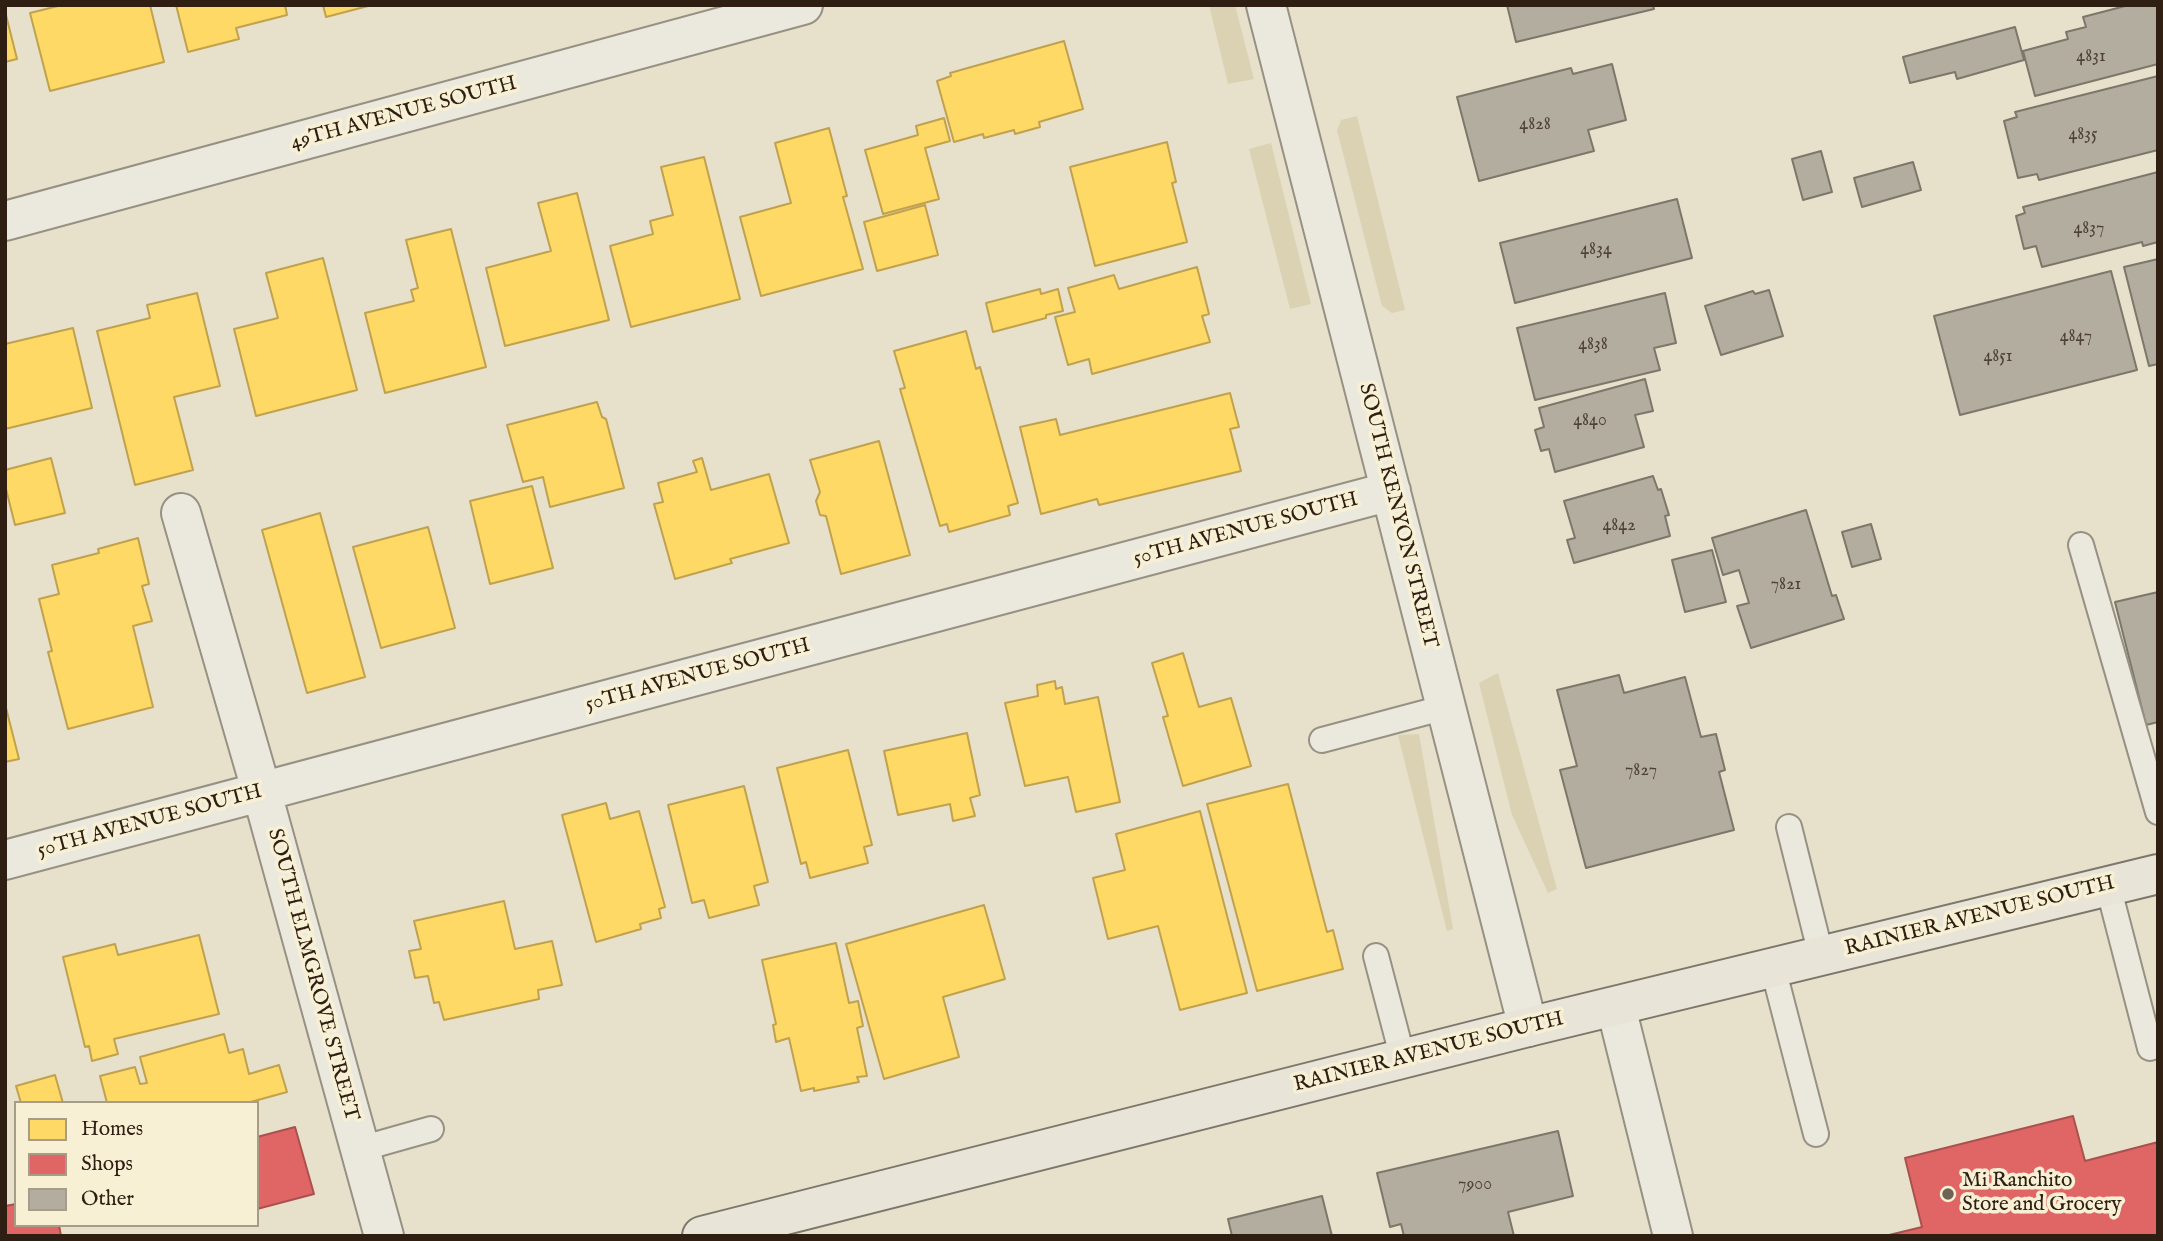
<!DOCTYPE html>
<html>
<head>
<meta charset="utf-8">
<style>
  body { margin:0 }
  #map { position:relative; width:2163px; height:1241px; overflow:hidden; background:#e7e1cb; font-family:"IM FELL English",serif }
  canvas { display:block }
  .frame { position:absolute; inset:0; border:7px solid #2e1f12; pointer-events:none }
  .legend { position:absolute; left:14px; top:1101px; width:245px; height:126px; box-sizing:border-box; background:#f7f0d5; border:2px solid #a79c87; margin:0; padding:9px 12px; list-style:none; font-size:21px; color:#2e1f12 }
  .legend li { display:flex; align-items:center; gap:14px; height:35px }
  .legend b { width:35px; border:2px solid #a79c87 }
</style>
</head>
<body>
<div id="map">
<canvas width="2163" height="1241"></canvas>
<div class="frame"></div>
<ul class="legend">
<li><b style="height:19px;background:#ffd966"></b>Homes</li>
<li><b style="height:19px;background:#e06666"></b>Shops</li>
<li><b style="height:19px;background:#b2ad9e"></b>Other</li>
</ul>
</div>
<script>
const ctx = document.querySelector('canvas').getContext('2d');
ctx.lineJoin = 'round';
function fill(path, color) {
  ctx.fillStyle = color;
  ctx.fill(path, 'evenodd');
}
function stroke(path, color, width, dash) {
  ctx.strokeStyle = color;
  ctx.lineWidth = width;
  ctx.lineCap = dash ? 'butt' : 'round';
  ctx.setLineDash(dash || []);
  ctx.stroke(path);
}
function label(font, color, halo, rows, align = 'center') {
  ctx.font = font + ' "IM FELL English",serif';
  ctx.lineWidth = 7;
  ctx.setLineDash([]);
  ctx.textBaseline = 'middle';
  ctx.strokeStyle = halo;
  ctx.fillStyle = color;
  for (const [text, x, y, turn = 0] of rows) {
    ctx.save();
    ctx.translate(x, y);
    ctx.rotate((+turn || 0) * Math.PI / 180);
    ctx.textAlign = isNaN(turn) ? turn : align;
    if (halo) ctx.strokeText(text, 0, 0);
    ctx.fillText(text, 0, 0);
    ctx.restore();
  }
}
fill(new Path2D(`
  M1209 5H1235L1254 79 1228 84Z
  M1357 116 1405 310 1392 313 1382 306 1337 130 1341 120Z
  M1271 143 1311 304 1290 309 1249 149Z
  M1498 673 1557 889 1548 893 1512 815 1479 683Z
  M1419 734 1453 929 1447 931 1398 735Z`), '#dbd2b4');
const homes = new Path2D(`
  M62 5H150L164 62 50 91 30 13Z
  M176 5H285L287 15 236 28 239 39 188 52Z
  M323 5H372L326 17Z
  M5 11 17 59 5 62Z
  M1064 41 1083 109 1039 122 1040 127 1015 134 1014 130 984 138 983 134 954 142 937 81 951 76 950 73Z
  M944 118 950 141 925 148 939 199 883 214 865 150 918 135 916 126Z
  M829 128 847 196 843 197 863 269 761 296 740 217 791 203 775 143Z
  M1167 142 1176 182 1172 183 1187 242 1095 266 1070 167Z
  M704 157 740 299 631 327 610 246 653 234 650 221 673 215 661 167Z
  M577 193 609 320 505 346 486 268 551 251 538 203Z
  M925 205 938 255 877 271 864 222Z
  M451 229 486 367 385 393 365 313 414 301 411 290 418 288 406 240Z
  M323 258 357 390 256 416 234 329 278 318 266 273Z
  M1197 267 1209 314 1202 316 1210 342 1092 374 1089 359 1068 365 1055 317 1075 312 1068 288 1114 275 1119 289Z
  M1040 289 1041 294 1058 289 1063 311 1046 315V318L993 332 986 303Z
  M197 293 220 386 174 397 193 470 135 485 97 331 150 318 147 305Z
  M73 328 92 408 5 429V344Z
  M966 331 976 369 980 367 1018 503 1008 506 1010 515 949 532 947 524 940 526 900 389 905 388 894 351Z
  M1230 393 1239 427 1230 429 1241 471 1099 505 1097 499 1041 514 1020 427 1056 419 1060 435Z
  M597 402 602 417 606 419 624 488 550 507 543 477 523 482 507 425Z
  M879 441 910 555 841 574 826 516 820 515 816 501 820 492 810 460Z
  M51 458 65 513 15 525 5 485V470Z
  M702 458 711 490 769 474 789 543 730 559 732 563 675 579 654 504 663 502 658 483 697 472 693 461Z
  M532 486 553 568 490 584 470 501Z
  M320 513 365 677 307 693 262 530Z
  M428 527 455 628 381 648 353 547Z
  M138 538 149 584 142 586 152 621 133 626 153 707 68 729 48 652 52 651 39 599 59 594 52 565 99 553 98 549Z
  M1183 653 1199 707 1231 698 1251 766 1183 786 1163 717 1168 716 1152 663Z
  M1055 681 1056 689 1062 687 1065 704 1098 697 1120 802 1076 812 1068 777 1025 786 1005 703 1038 696 1037 685Z
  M5 704 19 759 5 762Z
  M967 733 980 795 970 798 975 816 953 821 950 804 898 815 884 751Z
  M848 750 872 845 864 847 868 863 810 878 806 862 801 864 777 768Z
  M1288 784 1327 932 1333 930 1343 969 1257 991 1207 804Z
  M744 786 768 882 754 886 759 905 709 918 704 900 692 903 668 805Z
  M606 803 610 819 639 811 665 907 659 909 661 918 640 924 641 929 596 942 562 815Z
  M1200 811 1247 993 1180 1010 1158 926 1108 939 1093 878 1125 870 1116 834Z
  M504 901 515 949 552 941 562 985 538 990 539 999 444 1020 439 1002 434 1003 428 976 415 978 409 951 421 949 414 921Z
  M984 905 1005 979 943 997 959 1057 884 1079 846 944Z
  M199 935 219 1014 114 1039 118 1054 92 1061 89 1046 85 1047 63 957 115 944 118 955Z
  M836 943 849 1003 858 1001 863 1026 857 1028 867 1076 857 1077 859 1082 814 1091V1088L801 1091 789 1038 776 1042 773 1025 776 1024 762 960Z
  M224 1034 229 1053 243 1049 249 1074 279 1065 287 1092 247 1103H107L100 1076 135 1067 140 1084 147 1083 140 1057Z
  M55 1075 63 1103H21L16 1086Z`);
fill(homes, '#ffd966');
stroke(homes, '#c0a14d', 2);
const shops = new Path2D(`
  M2073 1116 2085 1161 2158 1142V1236H1885L1922 1227 1905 1158Z
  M295 1127 314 1194 257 1209V1137Z
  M16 1204V1225H59L61 1236H5V1206Z`);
fill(shops, '#e06666');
stroke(shops, '#ab514d', 2);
const building = new Path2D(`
  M1507 5H1653L1654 9 1516 42Z
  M2129 5H2158V64L2035 96 2023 51 2068 39 2066 32 2086 27 2083 17Z
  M2015 27 2024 60 1957 79 1955 72 1910 83 1903 57Z
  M1612 64 1626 120 1588 130 1594 151 1479 181 1457 97 1571 68 1573 74Z
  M2158 76V150L2039 180 2037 174 2018 178 2004 121 2017 117 2015 112Z
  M1821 151 1832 192 1803 200 1792 159Z
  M1913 162 1921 190 1862 207 1854 178Z
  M2158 172V242L2143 246 2142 242 2042 267 2036 246 2024 249 2016 216 2025 213 2023 207Z
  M1677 199 1692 258 1515 303 1500 243Z
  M2158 259V364L2149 366 2124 267Z
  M2111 271 2137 370 1960 415 1934 316Z
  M1769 290 1783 336 1721 355 1705 306 1753 291 1755 294Z
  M1665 293 1676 343 1654 348 1660 370 1535 400 1517 328Z
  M1645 379 1653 411 1635 415 1644 447 1555 472 1549 449 1541 451 1535 430 1544 427 1539 408Z
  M1653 476 1658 490 1661 489 1669 515 1665 516 1670 536 1574 563 1567 540 1575 538 1564 501Z
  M1806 510 1832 596 1836 595 1844 619 1751 648 1737 606 1749 603 1739 570 1723 575 1712 538Z
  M1871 524 1881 559 1852 567 1842 532Z
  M1712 550 1726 602 1685 612 1672 560Z
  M2158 592V722L2146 725 2115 602Z
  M1619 675 1624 693 1685 677 1701 737 1716 734 1725 770 1719 772 1734 830 1586 868 1560 770 1577 766 1557 690Z
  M1558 1131 1573 1196 1508 1212 1514 1236H1404L1401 1224 1390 1227 1377 1173Z
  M1322 1196 1332 1236H1232L1228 1219Z`);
fill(building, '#b2ad9e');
stroke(building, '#7c776a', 2);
const lane = new Path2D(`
  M2081 545 2158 812
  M1322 740 1446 707
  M1789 827 1821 955
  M2108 886 2150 1048
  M1376 956 1403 1059
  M1773 968 1816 1134
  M360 1149 431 1129`);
const street = new Path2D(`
  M1266 5 1528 1027
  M5 221 803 5
  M181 513 262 793 384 1236
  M5 860 1391 491
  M1616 1007 1673 1236`);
const primary = new Path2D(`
  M702 1236 1528 1027 2158 874`);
stroke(lane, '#969183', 28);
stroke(street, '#969183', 42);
stroke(primary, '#7c776a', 42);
stroke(lane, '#ebe9dd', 24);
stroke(street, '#ebe9dd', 38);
stroke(primary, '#e8e4d7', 38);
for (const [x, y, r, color] of [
  [1948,1194,7,"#6f6353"]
]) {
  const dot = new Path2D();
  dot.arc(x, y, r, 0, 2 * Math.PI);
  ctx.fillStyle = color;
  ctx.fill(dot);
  stroke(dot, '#f7f0d5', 2.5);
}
label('18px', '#4f4235', null, [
  ["4831",2091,57],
  ["4828",1535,125],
  ["4835",2083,135],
  ["4837",2089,229],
  ["4834",1596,250],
  ["4847",2076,337],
  ["4838",1593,345],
  ["4851",1998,357],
  ["4840",1590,421],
  ["4842",1619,526],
  ["7821",1786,585],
  ["7827",1641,771],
  ["7900",1475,1185]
]);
label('21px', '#2e1f12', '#f7f0d5', [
  ["49TH AVENUE SOUTH",404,114,-15],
  ["SOUTH KENYON STREET",1397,516,76],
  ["50TH AVENUE SOUTH",1246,530,-15],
  ["50TH AVENUE SOUTH",698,676,-15],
  ["50TH AVENUE SOUTH",150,822,-15],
  ["RAINIER AVENUE SOUTH",1980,917,-14],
  ["SOUTH ELMGROVE STREET",312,975,75],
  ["RAINIER AVENUE SOUTH",1429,1053,-14]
]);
label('21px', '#2e1f12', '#f7f0d5', [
  ["Mi Ranchito",1962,1182],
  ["Store and Grocery",1962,1206]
], 'left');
</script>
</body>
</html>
